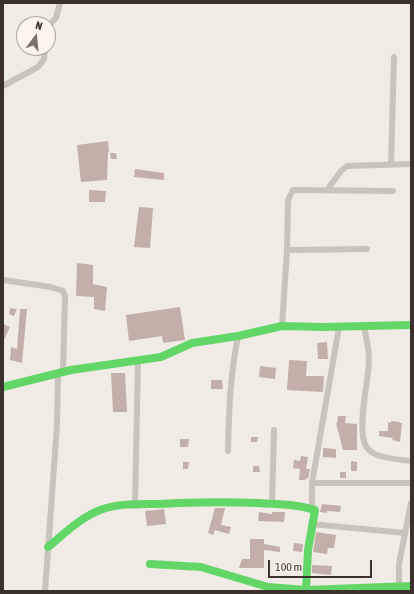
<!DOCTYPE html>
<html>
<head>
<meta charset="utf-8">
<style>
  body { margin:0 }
  #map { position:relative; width:414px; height:594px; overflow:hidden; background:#f0ebe5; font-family:"Asap Condensed",sans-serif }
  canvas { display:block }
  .frame { position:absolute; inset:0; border:4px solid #3b302b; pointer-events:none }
  .north { position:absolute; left:16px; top:16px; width:40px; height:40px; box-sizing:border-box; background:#fbf5ee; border:1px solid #aea6a0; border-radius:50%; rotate:16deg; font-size:11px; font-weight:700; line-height:16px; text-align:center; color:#3b302b }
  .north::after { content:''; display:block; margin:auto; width:14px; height:18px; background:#7a716c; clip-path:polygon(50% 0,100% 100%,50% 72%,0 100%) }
  .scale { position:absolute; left:268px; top:560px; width:104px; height:18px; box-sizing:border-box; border:2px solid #3b302b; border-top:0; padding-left:5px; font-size:12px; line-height:14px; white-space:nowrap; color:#3b302b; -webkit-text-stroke:3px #fbf5ee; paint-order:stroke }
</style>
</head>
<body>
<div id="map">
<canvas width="414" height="594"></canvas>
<div class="frame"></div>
<div class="north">N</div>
<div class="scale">100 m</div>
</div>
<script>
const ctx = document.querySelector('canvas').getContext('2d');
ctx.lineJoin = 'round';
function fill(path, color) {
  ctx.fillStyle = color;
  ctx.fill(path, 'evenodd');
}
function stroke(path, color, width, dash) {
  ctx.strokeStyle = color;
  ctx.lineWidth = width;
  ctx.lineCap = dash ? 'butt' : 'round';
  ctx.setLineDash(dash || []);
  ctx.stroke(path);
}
fill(new Path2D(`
  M108 141 109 152H108L107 180 81 182 77 145Z
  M110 153H116L117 159H111Z
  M135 169 164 173V180L134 177Z
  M89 190 106 191 105 202H89Z
  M139 207 153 208 150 248 134 247Z
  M77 263 93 265V284L107 287 105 311 94 309V297L76 296Z
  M180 307 185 340 163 343 162 336 129 341 126 315Z
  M10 308 17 309 14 316 9 314Z
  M20 309H27L22 363 10 360 11 347 17 349Z
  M3 324 10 327 3 342Z
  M327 342 328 359H318L317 343Z
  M289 360 307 361 306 376H324L323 392 287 390Z
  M260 366 276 368 275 379 259 377Z
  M111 373H125L127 412H113Z
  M211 380H222L223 389H211Z
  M338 416H346L345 423 357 424V450H343L336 423H337Z
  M391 421 400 422V423H402L400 442 392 440 393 438 379 436V431H388V422L391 423Z
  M251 437H258L257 442H251Z
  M180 439H189L188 447H180Z
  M323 448 336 449V458L323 457Z
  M301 456 308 457 306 469H310L308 479 306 478 305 480H299L300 469 293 468 294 460 300 461Z
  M351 461 357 462V471H351Z
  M183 462H189L188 469H183Z
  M253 466H259L260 472H253Z
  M340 472H346V478H340Z
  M322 504 341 506 340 512 327 511V513L320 512Z
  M215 508H225L221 525 231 527 229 534 215 530 213 535 208 533Z
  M164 509 166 524 147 526 145 511Z
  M259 512 272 514V512H285L284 522 258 521Z
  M316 532 336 535 334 548H328L327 554 313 552Z
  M250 539H264V544L280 547V552L264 550V568H239L242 559H250Z
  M294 543 303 544 302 552 293 551Z
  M312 565 332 566 331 575 312 573Z`), '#c3afa7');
stroke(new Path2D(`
  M48 26 56 18 60 3
  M3 86 38 67 44 59 45 48
  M391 165 394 57
  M327 190 341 171 347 166 411 164
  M287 250 367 249
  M3 280 51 287 63 291 65 296 63 372
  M282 326 287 250 288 200 293 190 393 191
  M364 326C366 338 369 348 369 360 368 385 360 411 363 437 364 444 368 451 375 454 382 458 402 460 411 461
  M228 451C229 411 230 376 238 336
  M312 483H411
  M272 503 274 430
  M135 506 138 360
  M312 508V483L339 327
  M311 524 405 533
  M45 591 57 425 58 373
  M399 591V564L411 503`), '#c9c3be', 6);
stroke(new Path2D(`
  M3 387 71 370 161 357 192 343 238 336 282 326 322 327 411 325
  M48 547C64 534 80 518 100 510 118 503 141 504 160 504 193 502 225 502 258 503 277 504 296 504 315 510L308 550 306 590
  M150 564 201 567 268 587 306 590 411 586`), '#63d668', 8);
</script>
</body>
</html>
